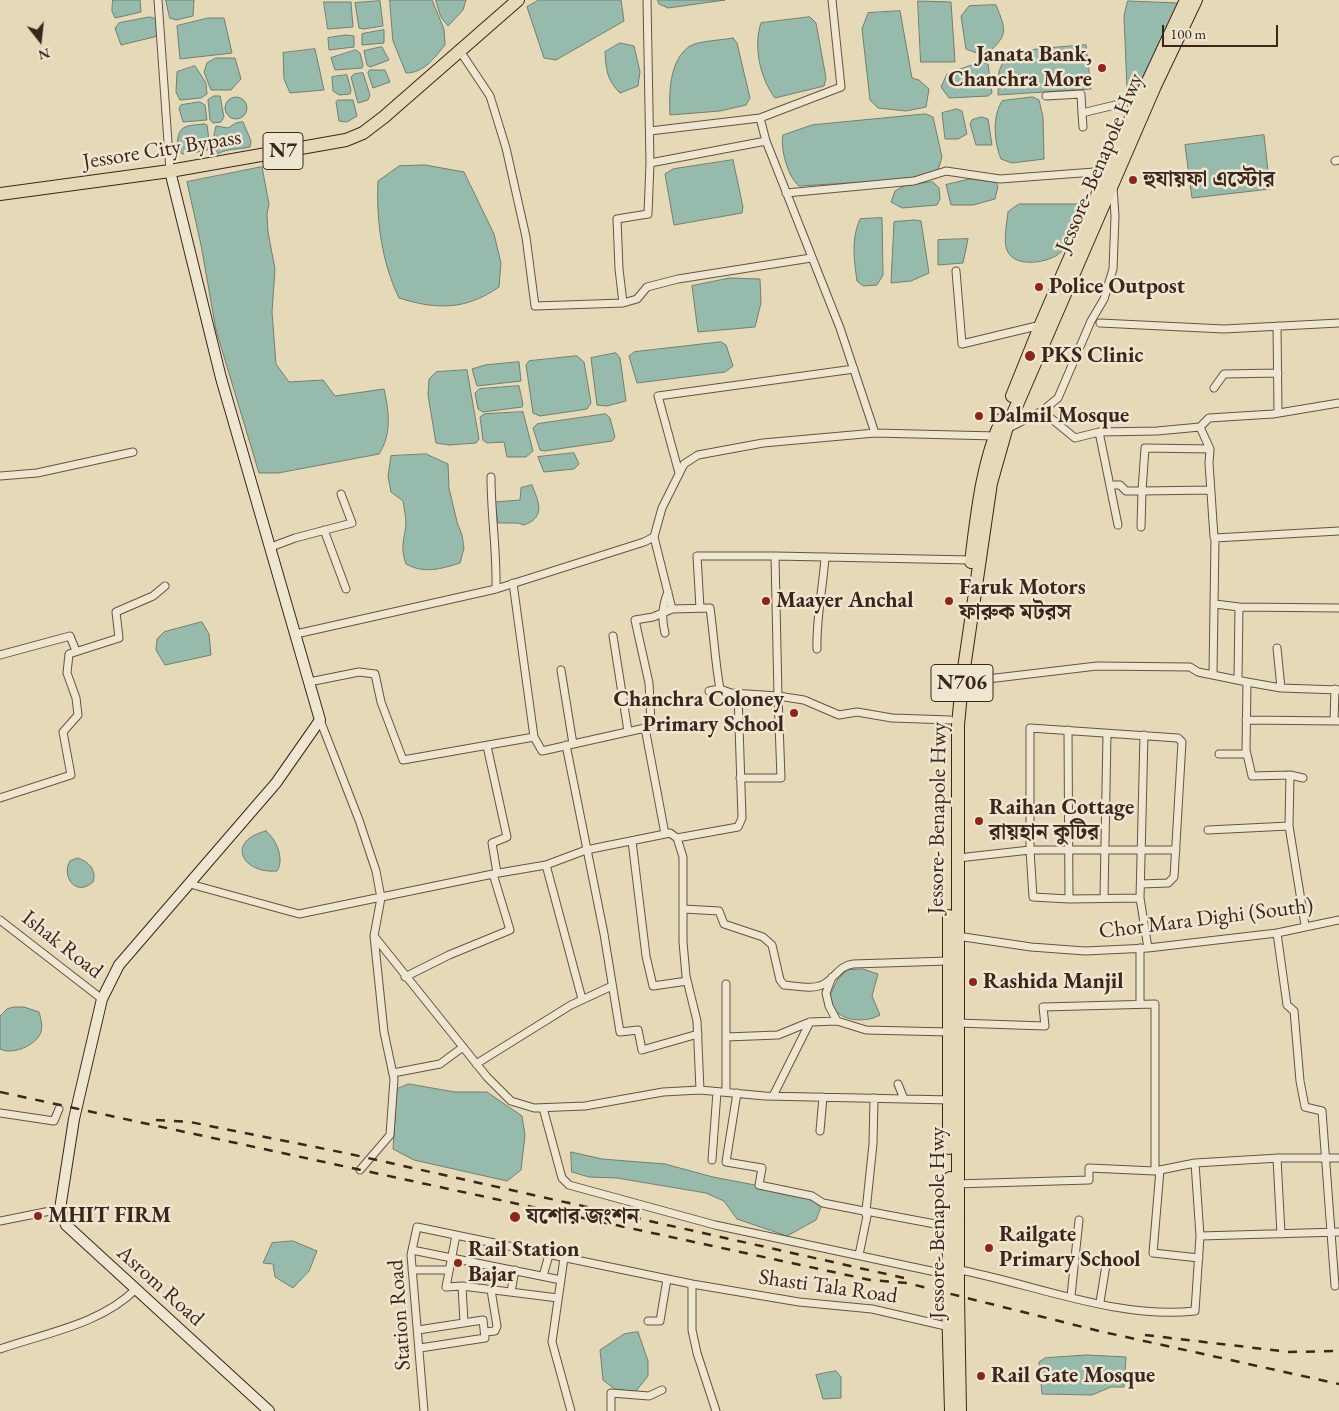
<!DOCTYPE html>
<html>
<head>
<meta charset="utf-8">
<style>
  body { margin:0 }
  #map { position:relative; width:1339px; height:1411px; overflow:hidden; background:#e5d9b8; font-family:"EB Garamond",serif }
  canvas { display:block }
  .north { position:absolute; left:15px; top:15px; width:50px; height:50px; -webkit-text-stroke:4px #eee6d1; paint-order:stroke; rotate:164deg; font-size:14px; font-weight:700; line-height:20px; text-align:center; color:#3c251b }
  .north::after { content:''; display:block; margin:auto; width:18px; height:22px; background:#3c251b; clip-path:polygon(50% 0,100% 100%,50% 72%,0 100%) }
  .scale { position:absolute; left:1162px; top:25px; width:116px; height:22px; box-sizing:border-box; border:2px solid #3c251b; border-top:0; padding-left:6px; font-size:15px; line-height:18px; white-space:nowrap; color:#3c251b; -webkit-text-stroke:4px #eee6d1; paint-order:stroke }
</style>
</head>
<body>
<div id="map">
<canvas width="1339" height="1411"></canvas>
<div class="north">N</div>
<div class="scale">100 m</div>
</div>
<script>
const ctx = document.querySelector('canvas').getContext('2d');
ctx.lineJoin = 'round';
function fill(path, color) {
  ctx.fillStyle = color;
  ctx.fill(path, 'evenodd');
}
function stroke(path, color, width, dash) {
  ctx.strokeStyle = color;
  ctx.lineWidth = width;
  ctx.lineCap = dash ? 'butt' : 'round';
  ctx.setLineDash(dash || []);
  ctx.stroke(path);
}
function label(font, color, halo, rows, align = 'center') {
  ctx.font = font + ' "EB Garamond","Noto Serif Bengali",serif';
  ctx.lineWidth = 5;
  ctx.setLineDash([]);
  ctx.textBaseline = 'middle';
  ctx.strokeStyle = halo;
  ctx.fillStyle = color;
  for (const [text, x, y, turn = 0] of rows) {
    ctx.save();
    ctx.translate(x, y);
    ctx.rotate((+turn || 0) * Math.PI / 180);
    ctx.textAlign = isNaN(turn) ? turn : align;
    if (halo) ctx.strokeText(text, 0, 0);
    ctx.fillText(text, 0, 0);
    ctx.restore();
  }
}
const water = new Path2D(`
  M113 0H140L141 12 115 18 112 11Z
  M166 0H194L193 16 176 20 170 18Z
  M390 0H432L444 29 445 45C434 58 424 73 406 73L393 41Z
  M436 0H466L463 10 448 26 441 17Z
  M539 0H621L624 21 556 60 544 58 527 7Z
  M658 0H725L668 8 659 4Z
  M380 1 383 26 363 29 359 28 355 3Z
  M918 1 951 2 955 62H921Z
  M1128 1 1177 3 1173 24 1128 112 1124 16Z
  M324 2H351L353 27 328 29Z
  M996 5C1008 34 1007 35 985 56L966 49 961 16 969 6Z
  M900 11 912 78 919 80 929 89 926 107 906 111 878 108 870 100 862 29 868 13Z
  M150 17 157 19 158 36 121 45 115 28 119 23Z
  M810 17 816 23 826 78 824 86 775 98C760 78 753 46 761 23Z
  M208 18H224L232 53 180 59 177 26Z
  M384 30V43L362 45V34Z
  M346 35 354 36V47L329 50 328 38Z
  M733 38 737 43 750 98 746 105 720 111 670 115C669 93 669 60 690 46 698 41 723 40 733 38Z
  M620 43 634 46 640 72 638 86 620 93C607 80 606 70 605 52Z
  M1086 45 1091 89 998 95 999 71 1005 58 1036 49Z
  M382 47 389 60 370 67 367 65 364 51Z
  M315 49 324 90 290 93 284 79 283 53Z
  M356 50 360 53 363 65 362 68 335 70 331 58Z
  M216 58H235L241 79 231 90H211L204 72 207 63Z
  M981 62 988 64 992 93 988 96 949 98 941 87 947 74Z
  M195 66 206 83 207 94 201 98 180 100 176 92 177 72Z
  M370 70H385L390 82 373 88 368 73Z
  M363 73 370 95 368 100 358 103 351 77 354 74Z
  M347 75 351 90 350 94 339 95 333 91 332 77Z
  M214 96H220L224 117 221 122 213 123 210 120 208 100Z
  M225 108a11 11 0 1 1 22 0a11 11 0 1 1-22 0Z
  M1033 97 1039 100 1043 117 1044 159 1012 163 1001 159C994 141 992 117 1002 101Z
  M338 100H353L357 116 347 122 339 121 336 102Z
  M200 102 205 105 207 120 183 122 179 108 181 105Z
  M957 109 962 111 967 134 958 139H945L942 113Z
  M926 114 933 117 942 157 937 173 898 180 799 186C788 177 780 149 783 135L812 125Z
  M982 117 988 119 992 145H976L970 124 972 120Z
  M243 122 251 141 250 147C237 150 229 148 217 154L213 140 216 126 228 128 236 123Z
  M204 124 207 125 210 147 206 151 182 154 177 147C178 125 184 126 204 124Z
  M1264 135 1270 189 1192 198 1185 145Z
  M733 160 743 207 742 213 674 225 665 174 673 169Z
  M425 165 464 172 494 234 501 263 499 287C466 310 437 310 399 298 382 263 376 220 378 181L399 166Z
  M262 167 269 204 267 214 268 232 275 269 272 312 276 364 289 382 323 380 335 396 384 389C389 411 392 434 379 454L278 473H259L216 330 201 245 187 182Z
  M970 179 995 182 998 186 995 199 973 205H951L946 185Z
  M933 182 939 188 940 199 937 205 902 208 891 202 895 191 906 185Z
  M1019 204H1081C1084 210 1080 215 1077 222 1073 231 1070 245 1061 252 1050 263 1014 269 1007 250 1003 240 1007 223 1008 212Z
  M882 218 883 275 877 285 863 286 857 281C854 260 851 239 860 219Z
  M915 220 921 221 929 273 911 281 891 283 894 222Z
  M968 239 963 263 938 265V240Z
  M730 278 760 279 761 303 755 327 698 332 692 286Z
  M721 342 726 345 733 366 725 372 637 383 629 356 634 352Z
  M616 353 620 358 626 401 607 406 597 405 591 358Z
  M577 356 584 362 591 403 587 409 540 416 533 413 526 365 529 361Z
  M519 362 521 381 477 386 472 369 485 365Z
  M467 370 479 439 476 443 449 445 436 443 428 395 429 379 436 372Z
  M519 386 523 404 522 407 483 412 478 409 475 393 479 389Z
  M523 412 533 451 526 457H507L504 442 487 443 483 440 480 417 484 414Z
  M606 414 610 418 615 437 612 441 544 451 540 450 533 428 537 424Z
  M574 453 579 464 574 469 544 472 538 457Z
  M426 454 448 464 449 488 457 522 462 535 464 548 460 563C441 569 424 574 406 564 400 547 404 541 406 525 406 517 404 508 403 501L391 492 388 476 391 456Z
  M532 485C539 503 546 517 524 525L518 523H498L495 502 520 500 521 488Z
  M202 622 209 634 211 655 165 665 156 650 157 639 164 632Z
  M266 831C276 839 285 859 277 871 242 874 225 841 266 831Z
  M78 858C89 862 97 870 93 882 75 898 61 875 70 861Z
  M863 969 878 974 872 996 880 1015C869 1022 847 1022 837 1012 833 1009 831 1002 829 997L838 979 847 970Z
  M14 1007H24L39 1012C41 1019 44 1029 39 1036 32 1047 11 1055 0 1049V1016L7 1009Z
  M409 1084 455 1092H487L522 1116 525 1135 521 1170 507 1181 414 1160 393 1149 397 1089Z
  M571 1152 602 1159 665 1164 713 1177 760 1186 783 1194 805 1195 821 1207 816 1220 787 1236 737 1219 724 1201 706 1193 617 1178 589 1177 572 1172Z
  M293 1241 317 1251 309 1271 293 1288 275 1277 273 1264 263 1263 272 1243Z
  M638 1332 648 1361V1376L636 1391 616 1390 603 1380 600 1350 624 1334Z
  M1087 1355 1126 1357 1124 1387H1111L1092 1395 1042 1394 1039 1362 1045 1358Z
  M836 1371 841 1377V1398L823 1399 816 1375Z`);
fill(water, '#96baab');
stroke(water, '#727e71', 1);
const street = new Path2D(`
  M158 0 170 171
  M647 0 650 163 766 141 840 328 875 433
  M460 51 490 96 506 148 526 237 535 306 623 303 637 299 647 287 678 279 811 258
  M1046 96 1081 94 1082 113
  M1083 127 1082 113 1115 105
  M650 131 760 118
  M766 141 760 118 841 87 832 0
  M1335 161 1339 160
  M786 193 914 181 946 171 1000 179 1108 171
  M956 271 962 344 1041 325
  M623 303 619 269 617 219 648 214 650 163
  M1100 323 1224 329 1339 323
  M1277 326 1278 413
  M1214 388 1224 374 1278 373
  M1042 411 1075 438 1099 432 1157 431 1200 427 1209 418 1273 414 1339 403
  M1200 427 1210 449 1209 463 1214 537
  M1007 429 1042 411 1058 398 1091 321 1104 299 1113 269 1115 216 1113 187
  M1099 432 1118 525
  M1210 449 1145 448 1142 491 1210 490
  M679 473 658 396 854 369
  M0 476 37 473 133 452
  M491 477C491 515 497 551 496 589
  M1110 485H1120L1126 491H1142L1141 527
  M324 530 346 589
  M654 537 672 609 710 608C714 636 715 662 720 689L731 693 778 696 781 778H740
  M271 547 295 538 352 523 341 494
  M775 556 971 560
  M513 583 534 737 542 751 645 728 665 834
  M1215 604 1239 607 1339 608
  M700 608 697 556H775L778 696 804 700 839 715 857 712 892 718 950 720
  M665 633C661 618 662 606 668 592
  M296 634 496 589 644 542 654 537 662 508 684 464 698 455 763 443 875 433 996 436
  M613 636 628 731
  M1277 648 1281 688
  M817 649C816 618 823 588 825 557
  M0 655 70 636 76 651
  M561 670 573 744
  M1213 674 1215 538 1339 531
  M1238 679 1239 607
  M309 682 359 672 375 674 381 702 403 760 534 737
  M962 682 1097 666 1190 667 1198 672 1247 682 1246 750 1252 776 1290 775 1289 826 1305 925
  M1247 682 1281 688 1339 690
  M709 691 720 689
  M320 720 359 820 376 871 381 898 374 936 487 1077 511 1101 534 1108 585 1106 663 1092 700 1090 765 1096 952 1100
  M1246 720 1339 721
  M1334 721 1335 689
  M645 728 651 723 649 683 635 620 653 617 672 609
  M1068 730 1069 899
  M1144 735 1140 898 1148 948
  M566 745 604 934 620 1032 638 1030 642 1050 698 1034
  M487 746 507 837 492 843 497 873
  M1219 754H1247
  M1290 775 1303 778
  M0 798 71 775 63 732 78 715 76 698 67 673 69 654 119 638 116 612 153 596 165 586
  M1208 830 1289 826
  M677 838 738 827 742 818 738 694
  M632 841 646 956 653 986 687 981
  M958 858 1030 850V728L1178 738 1182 742 1174 877 1168 883 1141 884
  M546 865 582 999
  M190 884 299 914 493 874 546 865 586 850 670 833 677 838 683 857V942L686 976 697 1021 700 1090
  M1104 898 1107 734
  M1140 898 1069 899 1033 897 1030 850H1176
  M684 909 719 911 724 924 763 937 772 945 780 980 784 985C796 986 814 990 824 984 836 977 839 966 853 964L948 961
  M0 920 102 999
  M1277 933 1287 1005 1294 1011 1300 1081 1305 1107 1322 1111 1335 1286
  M957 936 1031 947 1085 951 1148 948 1277 933 1339 920
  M1140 948V1004
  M405 977 449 955 510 930 493 874
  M832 977 826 993 829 1006 837 1021
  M957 1023 1045 1026 1043 1007 1155 1004V1171
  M726 1037 778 1035 810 1022 837 1021 866 1030 948 1032
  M476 1064 571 1005 612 986
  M393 1073 440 1064 463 1047
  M898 1084 904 1099
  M726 1092V984
  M737 1093 726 1162 762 1168 759 1185 812 1196 823 1203 864 1211 867 1216 859 1255
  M773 1096 810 1022
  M874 1098 873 1144 866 1211 951 1227
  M543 1108 562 1178 569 1185 715 1225 950 1275
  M0 1113 54 1121 59 1109
  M820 1131 823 1097
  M1277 1158 1281 1234
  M712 1160 717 1092
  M360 1170 390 1135 394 1079 384 1032 374 936
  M1160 1170 1153 1253 1199 1258
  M955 1184 1089 1180V1168L1155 1171 1195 1163 1279 1158H1339
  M0 1221 60 1209
  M456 1235 446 1287 462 1286 464 1323
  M1200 1236 1339 1232
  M412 1250 561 1280
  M564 1258 552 1342 571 1411
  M955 1269C1031 1283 1118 1320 1195 1311L1200 1236 1195 1163
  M412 1270H449
  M543 1276 549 1255
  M692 1284V1330L697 1353 716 1411
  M462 1286 558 1298
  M511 1292 515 1270
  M1071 1296 1079 1220
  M1100 1302 1106 1265
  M648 1321H660L667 1279
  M418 1330 483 1320 485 1338 420 1348
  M485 1332 495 1331 497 1326 491 1290
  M0 1349C46 1333 101 1324 136 1289
  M424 1411 411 1255 417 1227 692 1284 799 1302 872 1309 950 1327
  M611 1411V1393L649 1396 662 1390`);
const secondary = new Path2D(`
  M170 171 221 378 320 720 276 783 119 965 102 999 74 1119 60 1209 66 1225 269 1411`);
const highway = new Path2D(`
  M0 194 170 171 346 140 363 133 384 117 518 0
  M1012 396 1041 324 1129 122 1186 0
  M971 562C977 514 982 463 1002 419
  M949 916V1148
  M950 1178 948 1304 951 1411
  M960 1411 958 1296V725L962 682 991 483 1006 430 1155 86 1196 0`);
stroke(street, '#665242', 9);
stroke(secondary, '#3c251b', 12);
stroke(highway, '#3c251b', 14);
stroke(street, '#eee6d1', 7);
stroke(secondary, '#eee6d1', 10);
stroke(highway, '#e5d9b8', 12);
stroke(new Path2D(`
  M0 1092 870 1280 907 1283 1099 1331 1339 1384
  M156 1120 190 1122 350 1154 904 1278
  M1145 1335 1289 1352 1339 1351`), '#3c251b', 2.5, [9, 9]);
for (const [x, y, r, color] of [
  [1102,68,5,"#8f2418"],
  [1133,180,5,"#8f2418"],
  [1039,287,5,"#8f2418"],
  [1030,356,6,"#8f2418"],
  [979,416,5,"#8f2418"],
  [766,601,5,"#8f2418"],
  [949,601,5,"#8f2418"],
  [794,713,5,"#8f2418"],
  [979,821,5,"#8f2418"],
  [973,982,5,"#8f2418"],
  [38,1216,5,"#8f2418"],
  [515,1217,6,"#8f2418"],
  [989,1248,5,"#8f2418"],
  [458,1263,5,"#8f2418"],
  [981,1376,5,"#8f2418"]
]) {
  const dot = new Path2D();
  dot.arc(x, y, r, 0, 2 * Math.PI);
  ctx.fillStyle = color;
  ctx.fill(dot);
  stroke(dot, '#eee6d1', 2);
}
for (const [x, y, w] of [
  [283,151,40],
  [962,683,62]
]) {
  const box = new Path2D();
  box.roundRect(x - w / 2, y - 18.5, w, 37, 4);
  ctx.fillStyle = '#eee6d1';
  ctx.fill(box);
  stroke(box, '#3c251b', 1);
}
label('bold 21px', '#3c251b', null, [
  ["N7",283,151],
  ["N706",962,683]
]);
label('bold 22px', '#3c251b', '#eee6d1', [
  ["Janata Bank,",1092,55,"right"],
  ["Chanchra More",1092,80,"right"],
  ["হুযায়ফা এস্টোর",1143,180],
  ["Police Outpost",1049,287],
  ["PKS Clinic",1041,356],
  ["Dalmil Mosque",989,416],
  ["Faruk Motors",959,588],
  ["ফারুক মটরস",959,613],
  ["Maayer Anchal",776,601],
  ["Chanchra Coloney",784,700,"right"],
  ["Primary School",784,725,"right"],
  ["Raihan Cottage",989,808],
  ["রায়হান কুটির",989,833],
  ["Rashida Manjil",983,982],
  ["MHIT FIRM",48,1216],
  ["যশোর জংশন",526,1217],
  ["Railgate",999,1235],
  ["Primary School",999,1260],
  ["Rail Station",468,1250],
  ["Bajar",468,1275],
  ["Rail Gate Mosque",991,1376]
], 'left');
label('22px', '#3c251b', '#eee6d1', [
  ["Jessore City Bypass",162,150,-9],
  ["Jessore- Benapole Hwy",1100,163,-67],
  ["Jessore- Benapole Hwy",938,818,-89],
  ["Chor Mara Dighi (South)",1206,919,-7],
  ["Ishak Road",62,945,38],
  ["Jessore- Benapole Hwy",938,1223,-90],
  ["Asrom Road",160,1286,42],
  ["Shasti Tala Road",828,1287,8],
  ["Station Road",400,1315,-94]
]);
</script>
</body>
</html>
